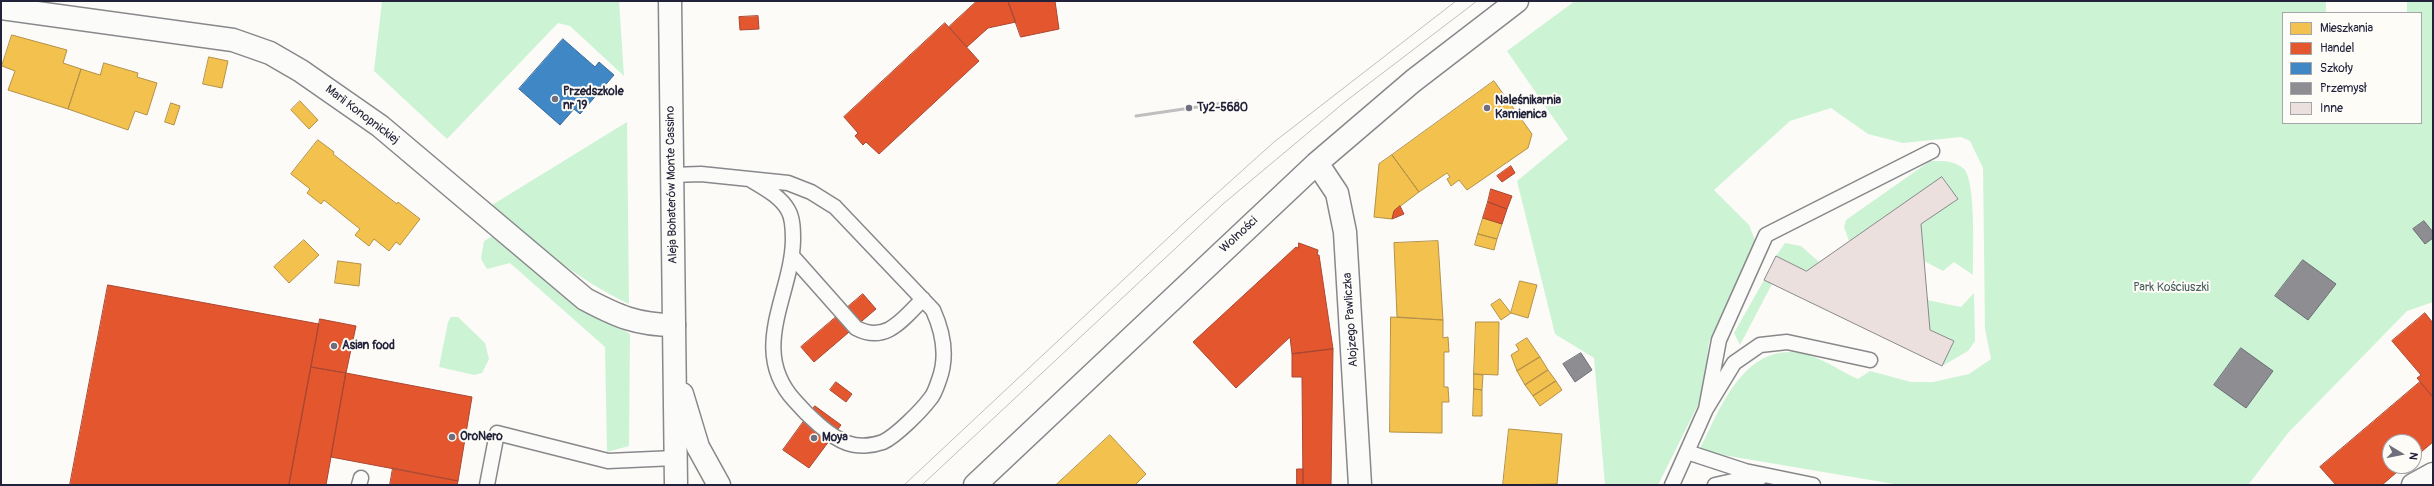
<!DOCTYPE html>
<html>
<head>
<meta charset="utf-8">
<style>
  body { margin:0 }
  #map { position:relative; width:2434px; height:486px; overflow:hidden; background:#fcfbf8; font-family:Pangolin,sans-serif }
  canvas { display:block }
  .frame { position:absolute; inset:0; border:2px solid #22223b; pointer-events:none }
  .legend { position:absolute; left:2282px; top:12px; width:140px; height:112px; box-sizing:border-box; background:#fdfcf7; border:1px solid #a5a5ac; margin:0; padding:5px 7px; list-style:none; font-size:12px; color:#22223b }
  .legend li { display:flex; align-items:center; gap:8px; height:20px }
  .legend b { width:20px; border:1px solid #a5a5ac }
  .north { position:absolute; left:2382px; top:434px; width:40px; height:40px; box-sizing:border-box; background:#fdfcf7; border:1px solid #a5a5ac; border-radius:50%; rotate:100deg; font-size:11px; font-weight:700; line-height:16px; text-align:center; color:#22223b }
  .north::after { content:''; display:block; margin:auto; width:14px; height:18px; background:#6e6e7d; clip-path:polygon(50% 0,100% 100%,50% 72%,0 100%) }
</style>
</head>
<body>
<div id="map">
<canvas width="2434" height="486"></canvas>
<div class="frame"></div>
<ul class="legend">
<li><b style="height:11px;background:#f2c14e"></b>Mieszkania</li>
<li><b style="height:11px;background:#e4572e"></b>Handel</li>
<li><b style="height:11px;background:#3f88c5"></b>Szkoły</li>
<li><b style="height:11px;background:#8d8d92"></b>Przemysł</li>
<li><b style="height:11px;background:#ece0de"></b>Inne</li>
</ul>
<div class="north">N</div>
</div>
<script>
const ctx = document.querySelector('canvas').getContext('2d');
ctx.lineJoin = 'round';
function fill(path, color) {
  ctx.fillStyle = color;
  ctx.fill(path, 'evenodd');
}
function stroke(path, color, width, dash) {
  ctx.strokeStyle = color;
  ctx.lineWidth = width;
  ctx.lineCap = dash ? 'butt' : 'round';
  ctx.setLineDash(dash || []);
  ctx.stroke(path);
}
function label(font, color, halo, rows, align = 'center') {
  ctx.font = font + ' Pangolin,sans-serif';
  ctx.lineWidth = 4;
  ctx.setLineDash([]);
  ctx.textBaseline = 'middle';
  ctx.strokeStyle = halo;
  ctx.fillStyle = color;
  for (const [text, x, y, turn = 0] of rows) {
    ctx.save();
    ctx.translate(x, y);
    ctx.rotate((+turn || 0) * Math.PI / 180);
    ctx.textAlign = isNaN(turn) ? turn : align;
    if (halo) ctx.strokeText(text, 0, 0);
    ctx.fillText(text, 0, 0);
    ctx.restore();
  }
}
fill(new Path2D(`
  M382 1H619L624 76 570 26 558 23 447 139 374 71Z
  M1575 1H2326V13H2283V123H2421V13H2407V1H2433V302L2407 311 2288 433 2248 485H1900L1699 451C1721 407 1746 337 1809 355 1825 360 1842 372 1858 379L1870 371 1911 382H1933L1969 374 1991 359 1985 329 1983 168 1970 141 1961 137 1903 143 1868 134 1831 108 1790 121 1714 190 1749 225 1755 240 1709 342 1702 397 1658 485H1605L1594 358 1555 334 1517 181 1568 139 1507 51Z
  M627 122 629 304C577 279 534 244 492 205Z
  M1930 161C1942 161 1954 160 1964 169 1976 181 1973 255 1973 275L1954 262 1943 271 1924 261 1921 224 1957 199 1943 177 1849 241 1844 227 1846 220Z
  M500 236C520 251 535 271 553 288 576 308 603 319 630 334L629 446 607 452 605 347 510 263 487 269 481 259 484 241 491 237Z
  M1785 243 1801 246 1819 262 1806 271 1776 256Z
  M1764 280 1772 284 1740 345 1734 333Z
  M1974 293 1975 341 1968 351 1942 366 1954 341 1930 330 1927 300 1961 307Z
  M451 317H458L485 343 489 359 482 373 474 375 439 367 448 322Z`), '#cdf3d5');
const homes = new Path2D(`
  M12 35 67 50 63 63 81 69 68 109 8 90 15 71 2 66Z
  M209 57 228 61 222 88 203 84Z
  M104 63 138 73 137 77 157 83 147 115 135 111 128 130 68 109 81 69 100 75Z
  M1494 81 1532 134 1528 148 1467 190 1459 180 1451 186 1447 179 1450 177 1447 173 1419 192 1392 155Z
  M300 101 318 120 309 129 291 110Z
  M171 103 180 106 174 125 165 122Z
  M318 140 334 152 333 154 397 204 398 202 420 219 400 245 396 242 389 251 374 239 369 246 355 235 360 229 324 200 321 204 307 193 310 189 291 174Z
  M1392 155 1419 192 1394 211 1392 219 1374 217 1379 164Z
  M1483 218 1502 224 1497 239 1478 234Z
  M1478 234 1497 239 1494 250 1475 245Z
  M304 240 319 255 289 283 274 267Z
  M1438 241 1443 320 1397 317 1394 243Z
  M338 261 361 264 359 286 335 283Z
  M1520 281 1537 285 1528 318 1511 313Z
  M1500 299 1511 313 1501 320 1491 305Z
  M1391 317 1443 320V338L1448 337 1449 352H1444V387H1448L1449 402H1442V433L1390 432Z
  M1476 322H1499L1498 375 1474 374Z
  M1527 338 1540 357 1517 371 1511 355 1519 350 1516 345Z
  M1540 357 1548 370 1525 385 1517 371Z
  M1548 370 1556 381 1533 396 1525 385Z
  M1474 374 1483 375 1482 390 1474 389Z
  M1556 381 1562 390 1540 406 1533 396Z
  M1474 389 1482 390V416H1473Z
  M1509 429 1562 434 1557 484 1503 485Z
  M1110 435 1146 474 1135 485H1056Z`);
fill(homes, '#f2c14e');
stroke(homes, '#b49148', 1);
const shops = new Path2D(`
  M977 1H1008L1016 22 988 28 967 47 949 27Z
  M1008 1H1055L1059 29 1021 37Z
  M758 16 759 29 740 30 739 17Z
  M945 23 979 61 879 154 866 142 863 145 855 136 858 133 844 117Z
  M1511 166 1515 173 1502 182 1497 176Z
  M1491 189 1512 196 1507 209 1488 202Z
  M1488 202 1507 209 1502 224 1483 218Z
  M1400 206 1404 214 1392 219 1394 211Z
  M1299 243 1318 250 1317 255H1319L1333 349 1292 354 1290 337 1236 388 1193 342 1296 247 1298 248Z
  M108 285 319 324 289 485H70Z
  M863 294 876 309 814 362 801 347Z
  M2425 313 2433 323V397L2417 378 2421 375 2392 341Z
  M320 319 356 326 346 373 311 367Z
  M1333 349 1331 485H1303L1302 377H1292V354Z
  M311 367 346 373 326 485H289Z
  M346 373 472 397 458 481 331 457Z
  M836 382 852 394 846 402 830 390Z
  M2420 382 2433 397V442L2414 458V442H2390V466H2404L2382 485H2336L2320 467Z
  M815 406 841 425 809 468 783 450Z
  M393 468 458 481 457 485H390Z
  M1297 469H1303V485H1297Z`);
fill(shops, '#e4572e');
stroke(shops, '#aa4732', 1);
const schools = new Path2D(`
  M563 39 595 67 599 62 614 75 580 114 574 109 560 125 519 89Z`);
fill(schools, '#3f88c5');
stroke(schools, '#36699c', 1);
const industry = new Path2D(`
  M2424 221 2433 232V238L2425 244 2413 229Z
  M2303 260 2336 284 2308 320 2275 296Z
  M2241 348 2273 371 2246 408 2214 385Z
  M1581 353 1592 370 1575 382 1563 364Z`);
fill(industry, '#8d8d92');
stroke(industry, '#6d6d78', 1);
const building = new Path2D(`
  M1942 177 1958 199 1921 224 1930 330 1954 341 1942 366 1764 280 1776 256 1806 271Z`);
fill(building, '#ece0de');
stroke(building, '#88888c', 1);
const service = new Path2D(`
  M672 175 701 174 788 183 811 192 835 207 933 310C943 332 948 356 939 380 937 386 934 395 930 399 921 411 896 436 883 442 872 446 858 447 847 443 830 437 807 415 795 401 748 350 792 295 793 240 793 231 793 218 788 210 780 196 764 188 751 180
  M793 257 856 328C886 344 903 319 923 299
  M1706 409 1719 340 1766 235 1932 151
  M1687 452 1745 471 1813 485
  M359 485 361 478
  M487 485 497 433 608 461 675 458
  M1672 485 1706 409 1734 363 1760 345 1787 342 1870 360
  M1715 485 1742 479H1759`);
const minor = new Path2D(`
  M1 8 233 40 270 53 301 71 380 126 585 299C617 316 637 325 674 325
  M2413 485 2433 474`);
const tertiary = new Path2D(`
  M670 1 676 485
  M1317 163 1337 193 1345 232 1360 485
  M682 394 698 447 719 485
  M975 485 1317 163 1413 81 1517 1`);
stroke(service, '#88888c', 17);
stroke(minor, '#88888c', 25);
stroke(tertiary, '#88888c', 25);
stroke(service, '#fbfbf9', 14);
stroke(minor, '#fbfbf9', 22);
stroke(tertiary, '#fbfbf9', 22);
stroke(new Path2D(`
  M904 485 1185 222 1274 142 1456 1
  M922 485 1223 204 1346 101 1477 1`), '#bfbfc0', 1);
stroke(new Path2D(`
  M1136 116 1238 101`), '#bfbfc0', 3);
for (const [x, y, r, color] of [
  [555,99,4,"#6e6e7d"],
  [1189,108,4,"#6e6e7d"],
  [1487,108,4,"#6e6e7d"],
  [334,346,4,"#6e6e7d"],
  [452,437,4,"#6e6e7d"],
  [814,438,4,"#6e6e7d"]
]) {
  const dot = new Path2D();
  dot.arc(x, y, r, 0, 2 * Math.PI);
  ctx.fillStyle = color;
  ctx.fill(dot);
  stroke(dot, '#fdfcf7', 1.5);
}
label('bold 12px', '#22223b', '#fdfcf7', [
  ["Przedszkole",563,92],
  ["nr 19",563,106],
  ["Naleśnikarnia",1495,101],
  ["Kamienica",1495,115],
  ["Ty2-5680",1197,108],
  ["Asian food",342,346],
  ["OroNero",460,437],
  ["Moya",822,438]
], 'left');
label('12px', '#22223b', '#fdfcf7', [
  ["Marii Konopnickiej",362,115,37],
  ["Aleja Bohaterów Monte Cassino",672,185,-91],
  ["Wolności",1239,235,-43],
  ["Alojzego Pawliczka",1351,320,-94]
]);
label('12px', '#4a5f60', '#fdfcf7', [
  ["Park Kościuszki",2171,288]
]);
</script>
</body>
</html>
